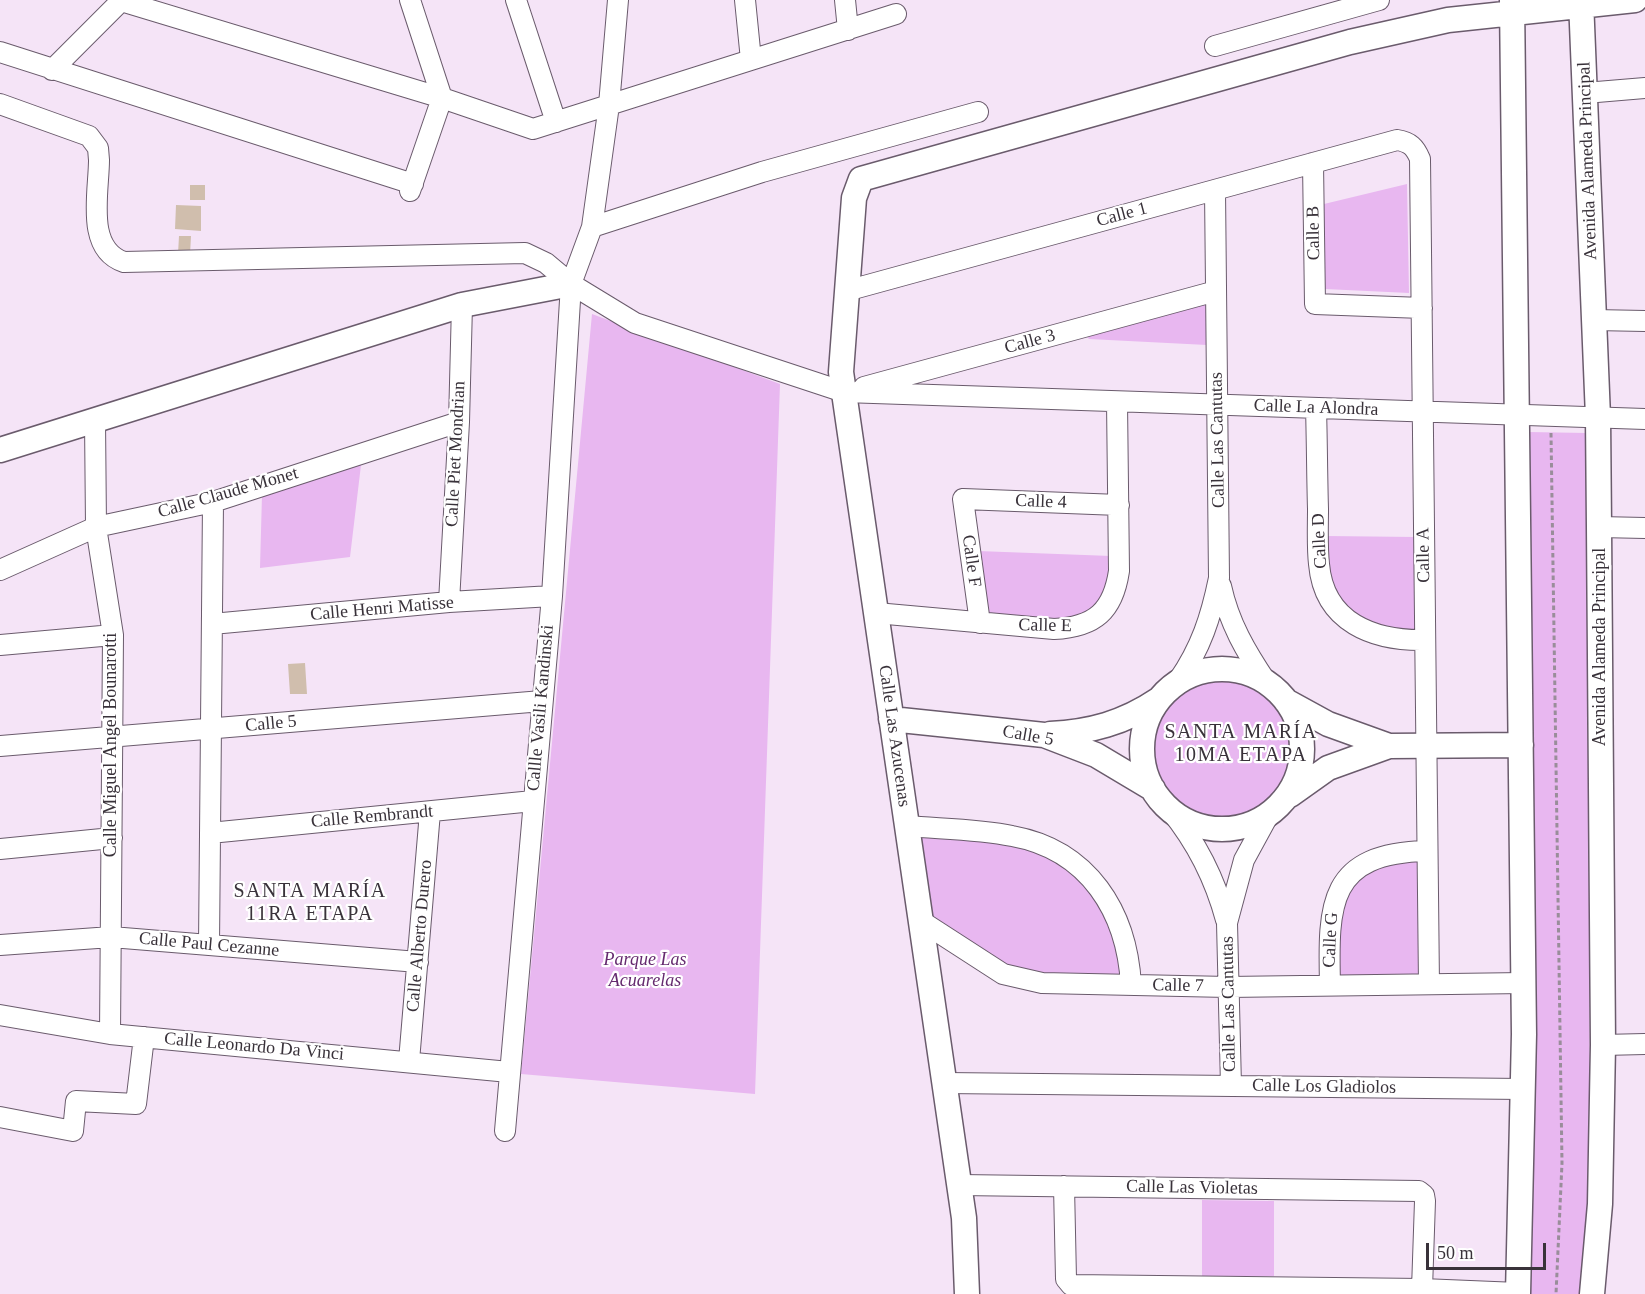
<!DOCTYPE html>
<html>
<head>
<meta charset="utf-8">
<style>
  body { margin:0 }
  #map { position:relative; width:1645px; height:1294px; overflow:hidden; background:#f5e4f7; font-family:Georgia,serif }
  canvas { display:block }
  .scale { position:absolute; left:1426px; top:1243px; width:120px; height:27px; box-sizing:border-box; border:3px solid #39323a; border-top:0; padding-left:8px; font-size:18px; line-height:21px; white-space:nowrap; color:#39323a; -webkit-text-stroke:4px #fff; paint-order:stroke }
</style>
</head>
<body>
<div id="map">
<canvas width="1645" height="1294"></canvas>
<div class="scale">50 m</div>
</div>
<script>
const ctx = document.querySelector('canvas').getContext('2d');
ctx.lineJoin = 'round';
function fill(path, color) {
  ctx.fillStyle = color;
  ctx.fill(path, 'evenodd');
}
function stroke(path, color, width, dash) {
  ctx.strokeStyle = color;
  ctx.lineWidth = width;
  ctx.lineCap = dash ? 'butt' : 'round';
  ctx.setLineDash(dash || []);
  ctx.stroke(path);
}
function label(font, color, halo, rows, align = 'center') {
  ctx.font = font + ' Georgia,serif';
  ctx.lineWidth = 4.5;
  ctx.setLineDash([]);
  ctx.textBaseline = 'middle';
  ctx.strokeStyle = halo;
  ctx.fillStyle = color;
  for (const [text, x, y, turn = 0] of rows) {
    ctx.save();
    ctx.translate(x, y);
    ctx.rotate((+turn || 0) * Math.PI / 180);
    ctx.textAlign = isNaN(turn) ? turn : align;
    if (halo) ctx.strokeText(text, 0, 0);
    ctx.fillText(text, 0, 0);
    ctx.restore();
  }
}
fill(new Path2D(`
  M1407 184 1409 293 1325 289 1324 204Z
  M1206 302 1207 345 1089 339 1085 335Z
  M592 314 780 384 755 1094 521 1074Z
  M1528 432 1587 433 1590 1113V1212L1585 1294H1527Z
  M361 465 350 557 260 568 262 495Z
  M1326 536 1416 537 1417 635H1392L1350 614 1334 592 1326 568Z
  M978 551 1111 556 1110 583 1099 606 1064 623 985 616Z
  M1149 749a73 73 0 1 1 146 0a73 73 0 1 1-146 0Z
  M918 836C981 842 1053 837 1094 895 1098 901 1104 907 1107 914 1114 934 1118 956 1123 976 1091 975 1043 980 1013 968 983 956 957 934 930 917Z
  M1421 859V977L1337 978 1339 906 1361 875 1380 864Z
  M1202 1200 1274 1201V1276H1202Z`), '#e8b7f0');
fill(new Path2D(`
  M190 185H205V200H190Z
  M176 205 201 206V231L175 229Z
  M179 236H191L190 255 178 254Z
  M305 663 307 694H290L288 664Z`), '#d0bead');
const minor = new Path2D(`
  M410 0 442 98 410 191
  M516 0 556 122
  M745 0 751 60
  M845 0 848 30
  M121 1 442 98 533 129 896 14
  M1215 46 1379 0
  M0 52 413 184
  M52 70 122 0
  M1585 93 1645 88
  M0 104 89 136 98 148 99 160C99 192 85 249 124 262L525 253 546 263 571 284 635 323 844 392 1645 419
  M1313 163 1315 304 1422 308
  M592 227 762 172 978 112
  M846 291 1397 140C1410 142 1415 147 1420 159L1429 984
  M1594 320 1645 321
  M864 387 1216 291
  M1316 408C1317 441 1317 475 1318 509 1318 527 1317 546 1319 564 1324 623 1374 641 1425 640
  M95 420 96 527 113 635 110 1034
  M1599 527 1645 528
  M0 570 96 527 213 502 459 422
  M1221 586C1229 623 1246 652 1267 683
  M449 602 459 422 462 305
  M876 613 1054 629C1095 627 1113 611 1119 571L1117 402
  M980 623 963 499 1119 505
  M212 624 449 602 552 596
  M0 645 113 635
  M1178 681C1201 648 1211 617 1219 578L1215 190
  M0 746 542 701
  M1170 810C1197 843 1215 879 1226 920
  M907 826C941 829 978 829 1012 836 1089 850 1127 912 1131 985
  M210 833 533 801
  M0 849 112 838
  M921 921 1003 974 1042 983 1228 987 1524 983
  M0 945 111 937 418 962
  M209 945 213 502
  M1330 985C1328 904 1328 853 1427 851
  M0 1015 110 1034 509 1072
  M1603 1045 1645 1044
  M409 1061 430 812
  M944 1083 1523 1089
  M1231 1086 1227 923 1244 860 1268 816
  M0 1117 73 1131 76 1101 136 1104 144 1037
  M505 1131 552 596 571 284 592 227 609 105 618 0
  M959 1185 1419 1191 1424 1195 1425 1201 1422 1289
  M1064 1186 1066 1279 1071 1285 1422 1289 1518 1293`);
const tertiary = new Path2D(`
  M1512 0 1524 1034 1518 1294
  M1581 0 1598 417 1599 527 1603 1045 1600 1204 1592 1294
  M0 450 462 305 571 284
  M1142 749a80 80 0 1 1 160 0a80 80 0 1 1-160 0Z
  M1286 701 1328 724 1389 746
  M891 719 1044 735 1096 755 1153 789
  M1050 734C1090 732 1124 723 1158 700
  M1290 795 1328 768 1389 746 1521 745
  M967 1294 964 1218 841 372 854 198 861 179 1350 42 1448 20 1635 0`);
stroke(minor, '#6a5b6c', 22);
stroke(tertiary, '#6a5b6c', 27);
stroke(new Path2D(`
  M1551 433 1562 1163 1556 1294`), '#998d9a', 3, [4.5, 3]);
stroke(minor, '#fff', 20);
stroke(tertiary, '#fff', 24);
label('18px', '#39323a', '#fff', [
  ["Avenida Alameda Principal",1588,161,-92],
  ["Calle 1",1122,215,-15],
  ["Calle B",1314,233,-91],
  ["Calle 3",1030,342,-15],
  ["Calle La Alondra",1316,408,2],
  ["Calle Las Cantutas",1218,440,-91],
  ["Calle Piet Mondrian",456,454,-87],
  ["Calle Claude Monet",228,493,-16],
  ["Calle 4",1041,502,2],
  ["Calle D",1320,541,-93],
  ["Calle A",1424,555,-91],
  ["Calle F",971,561,82],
  ["Calle Henri Matisse",382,609,-5],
  ["Calle E",1045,626,1],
  ["Avenida Alameda Principal",1600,647,-90],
  ["Callle Vasili Kandinski",541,708,-85],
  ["Calle 5",271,724,-5],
  ["Calle Las Azucenas",894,736,82],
  ["Calle 5",1028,736,10],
  ["Calle Miguel Angel Bounarotti",111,745,-90],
  ["Calle Rembrandt",372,817,-5],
  ["Calle Alberto Durero",420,936,-85],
  ["Calle G",1331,940,-87],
  ["Calle Paul Cezanne",209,945,5],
  ["Calle 7",1178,986,1],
  ["Calle Las Cantutas",1229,1004,-91],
  ["Calle Leonardo Da Vinci",254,1047,5],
  ["Calle Los Gladiolos",1324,1087,1],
  ["Calle Las Violetas",1192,1188,1]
]);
label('italic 18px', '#652a6f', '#fff', [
  ["Parque Las",645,960],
  ["Acuarelas",645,981]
]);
ctx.letterSpacing = '1.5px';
label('20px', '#39323a', '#fff', [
  ["SANTA MARÍA",1241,733],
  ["10MA ETAPA",1241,756],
  ["SANTA MARÍA",310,892],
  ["11RA ETAPA",310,915]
]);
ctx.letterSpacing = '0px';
</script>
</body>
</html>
